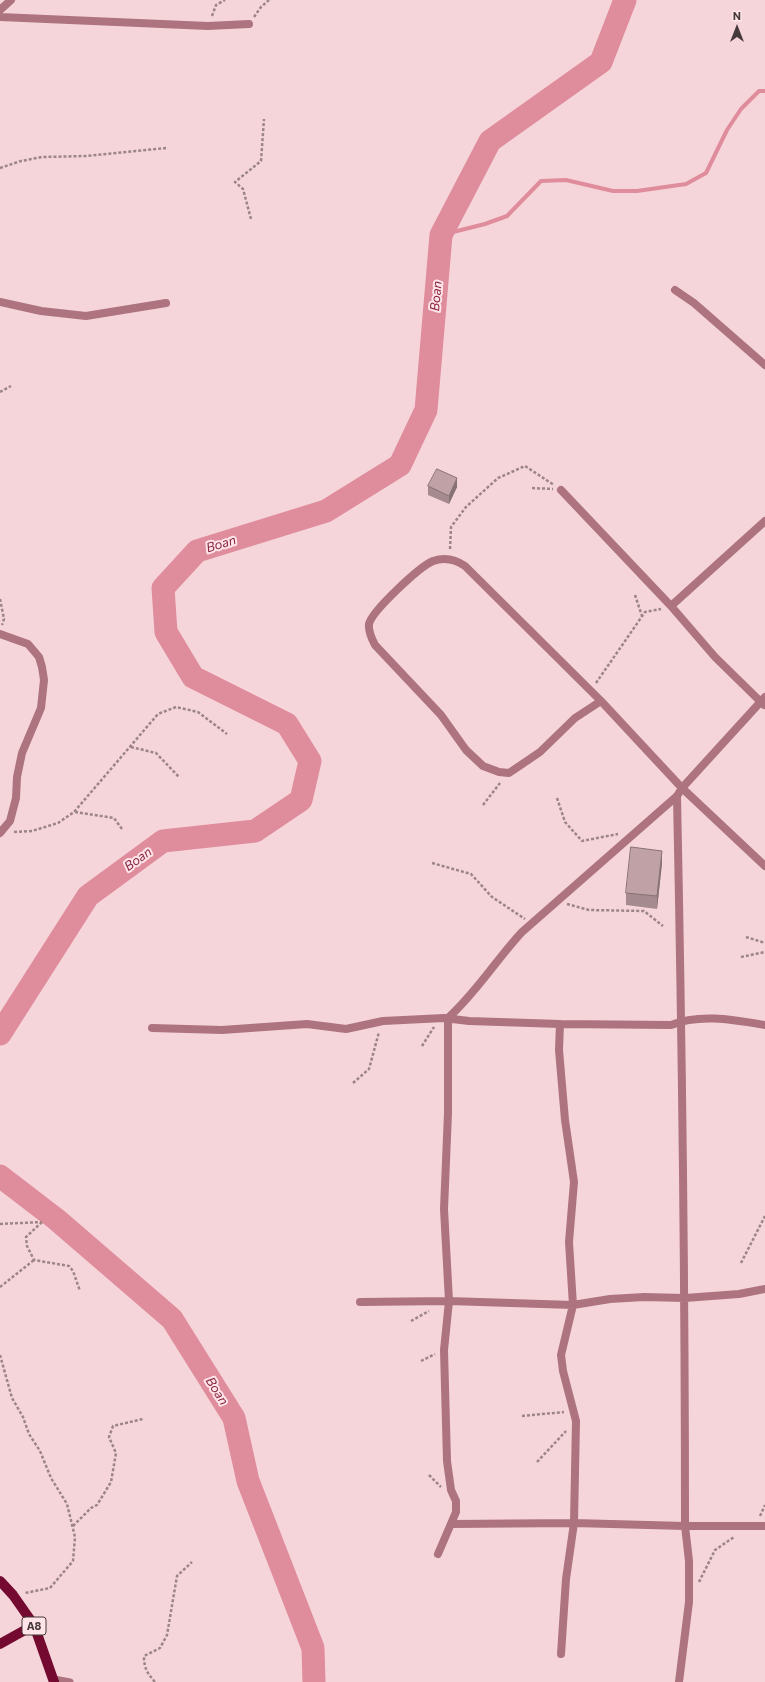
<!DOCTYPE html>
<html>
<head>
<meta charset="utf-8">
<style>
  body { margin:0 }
  #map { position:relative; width:765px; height:1682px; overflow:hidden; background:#f6d5da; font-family:Commissioner,sans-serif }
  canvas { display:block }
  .north { position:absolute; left:717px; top:8px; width:40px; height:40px; -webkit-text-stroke:3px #ffe4e8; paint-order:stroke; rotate:0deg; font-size:11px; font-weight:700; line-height:16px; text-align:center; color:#45393b }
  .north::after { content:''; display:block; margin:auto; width:14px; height:18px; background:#45393b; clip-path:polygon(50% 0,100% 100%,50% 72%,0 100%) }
</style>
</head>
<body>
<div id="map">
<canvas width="765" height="1682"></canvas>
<div class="north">N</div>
</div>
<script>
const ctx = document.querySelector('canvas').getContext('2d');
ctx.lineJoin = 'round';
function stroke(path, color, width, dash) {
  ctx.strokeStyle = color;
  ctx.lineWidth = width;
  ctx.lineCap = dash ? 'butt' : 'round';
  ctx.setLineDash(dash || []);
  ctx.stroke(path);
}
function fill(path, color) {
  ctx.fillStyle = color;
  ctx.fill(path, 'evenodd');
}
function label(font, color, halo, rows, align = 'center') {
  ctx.font = font + ' Commissioner,sans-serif';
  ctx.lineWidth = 4;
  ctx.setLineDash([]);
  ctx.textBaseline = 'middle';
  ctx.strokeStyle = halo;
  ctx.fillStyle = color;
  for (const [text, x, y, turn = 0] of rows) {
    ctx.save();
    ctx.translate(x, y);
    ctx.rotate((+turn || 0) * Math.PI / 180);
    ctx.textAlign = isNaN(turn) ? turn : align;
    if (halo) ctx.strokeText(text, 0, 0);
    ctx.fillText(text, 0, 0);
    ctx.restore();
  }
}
stroke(new Path2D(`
  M441 235 485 224 507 216 541 181 566 180 613 191H637L686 184 706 173 727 130 741 109 759 91H765`), '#df8c9c', 4);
stroke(new Path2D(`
  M0 1034 88 896 163 841 255 831 301 800 310 761 287 724 193 677 166 632 163 588 197 551 326 511 400 465 426 410 441 235 490 141 601 62 625 0
  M0 1176 56 1219 172 1319 234 1418 248 1481 313 1648 314 1682`), '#df8c9c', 23);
stroke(new Path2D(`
  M212 16 216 5 225 0
  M254 17 261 7 269 0
  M0 168 21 161 42 157 86 156 167 148
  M251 219 243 189 235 182 261 161 264 119
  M0 392 11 386
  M532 488 553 489
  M450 549 451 527 466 507 498 478 525 466 554 485
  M635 595 642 616
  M0 599 4 619 2 625
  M596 683 645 612 661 609
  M131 747 156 753 179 777
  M557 798 565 822 582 841 618 834
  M483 805 500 783
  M75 812 114 818 122 829
  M14 832 32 831 58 823 74 812 158 714 176 707 198 712 227 734
  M432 863 471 874 492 897 525 919
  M567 904 589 910 644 911 663 926
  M746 937 765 943
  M741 957 765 952
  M422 1046 434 1027
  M353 1083 369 1069 379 1032
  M42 1222 26 1237 27 1246 34 1260 69 1266 73 1271 80 1291
  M0 1224 41 1222
  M741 1263 765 1216
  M0 1287 34 1260
  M411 1321 429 1311
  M0 1355 12 1398 23 1417 29 1434 40 1451 51 1478 67 1504 75 1537 73 1561 50 1588 25 1593
  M421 1361 435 1354
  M522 1416 564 1412
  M537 1462 566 1431
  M429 1475 441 1487
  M760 1516 765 1505
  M73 1526 91 1508 97 1505 111 1482 116 1453 109 1437 113 1426 143 1419
  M699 1582 715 1550 734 1537
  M155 1682C147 1673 144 1668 144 1656L160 1648 167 1635 177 1576 192 1562`), '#9c8589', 2.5, [3, 2]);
stroke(new Path2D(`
  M54 1679 70 1682`), '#ad737e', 7);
stroke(new Path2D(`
  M0 10 11 0
  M0 17 208 26 249 24
  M675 290 694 303 765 365
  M0 302 41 311 86 316 166 303
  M561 490 671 606 715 657 764 705
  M671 606 765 521
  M0 634 28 644 39 657 42 667 44 680 41 708 22 753 17 777 16 798 10 821 0 833
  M601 701 575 718 540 752 509 773 499 772 483 766 466 750 441 715 375 645C372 639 368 632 369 624 372 611 419 567 433 561 444 557 455 559 465 566L601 701 682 788 765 866
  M677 796C682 1039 685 1283 685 1526L689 1561V1602L679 1682
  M152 1028 222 1030 307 1024 346 1029 383 1021 444 1018 469 1021 560 1024
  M360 1302 449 1301 573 1305 610 1299 644 1297 685 1298 739 1294 765 1289
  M452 1524 574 1523 685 1526H765
  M438 1554 456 1512V1501L451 1490 447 1461 444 1350 449 1301 444 1209 448 1113V1018C476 993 496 960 522 932L677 796 682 788 765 697
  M561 1654 566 1579 574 1523 576 1421 563 1371 561 1355 573 1305 569 1242 574 1182 565 1120 559 1050 560 1024 671 1025C700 1013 735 1020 765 1025`), '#ad737e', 8);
stroke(new Path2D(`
  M0 1581 13 1595 34 1625 54 1682
  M0 1644 34 1625`), '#750a31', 10);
fill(new Path2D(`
  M428 486 457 487 449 504 428 495Z
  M662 863 657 909 626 905V893Z`), '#a58b8f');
fill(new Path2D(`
  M457 478V487L449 504V496Z
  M662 851V863L657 909V896Z`), '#867174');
const building = new Path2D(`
  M437 469 457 478 449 496 428 486Z
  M631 847 662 851 657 896 626 893Z`);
fill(building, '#c0a2a6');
stroke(building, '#867174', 1);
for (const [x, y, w] of [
  [34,1626,24]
]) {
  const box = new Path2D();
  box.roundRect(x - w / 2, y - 9, w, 18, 3);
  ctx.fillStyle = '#ffe4e8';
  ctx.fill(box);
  stroke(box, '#45393b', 1);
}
label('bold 11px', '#45393b', null, [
  ["A8",34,1626]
]);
label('italic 13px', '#892743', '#ffe4e8', [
  ["Boan",436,296,-85],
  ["Boan",221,544,-17],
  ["Boan",138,859,-36],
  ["Boan",217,1391,58]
]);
</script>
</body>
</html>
